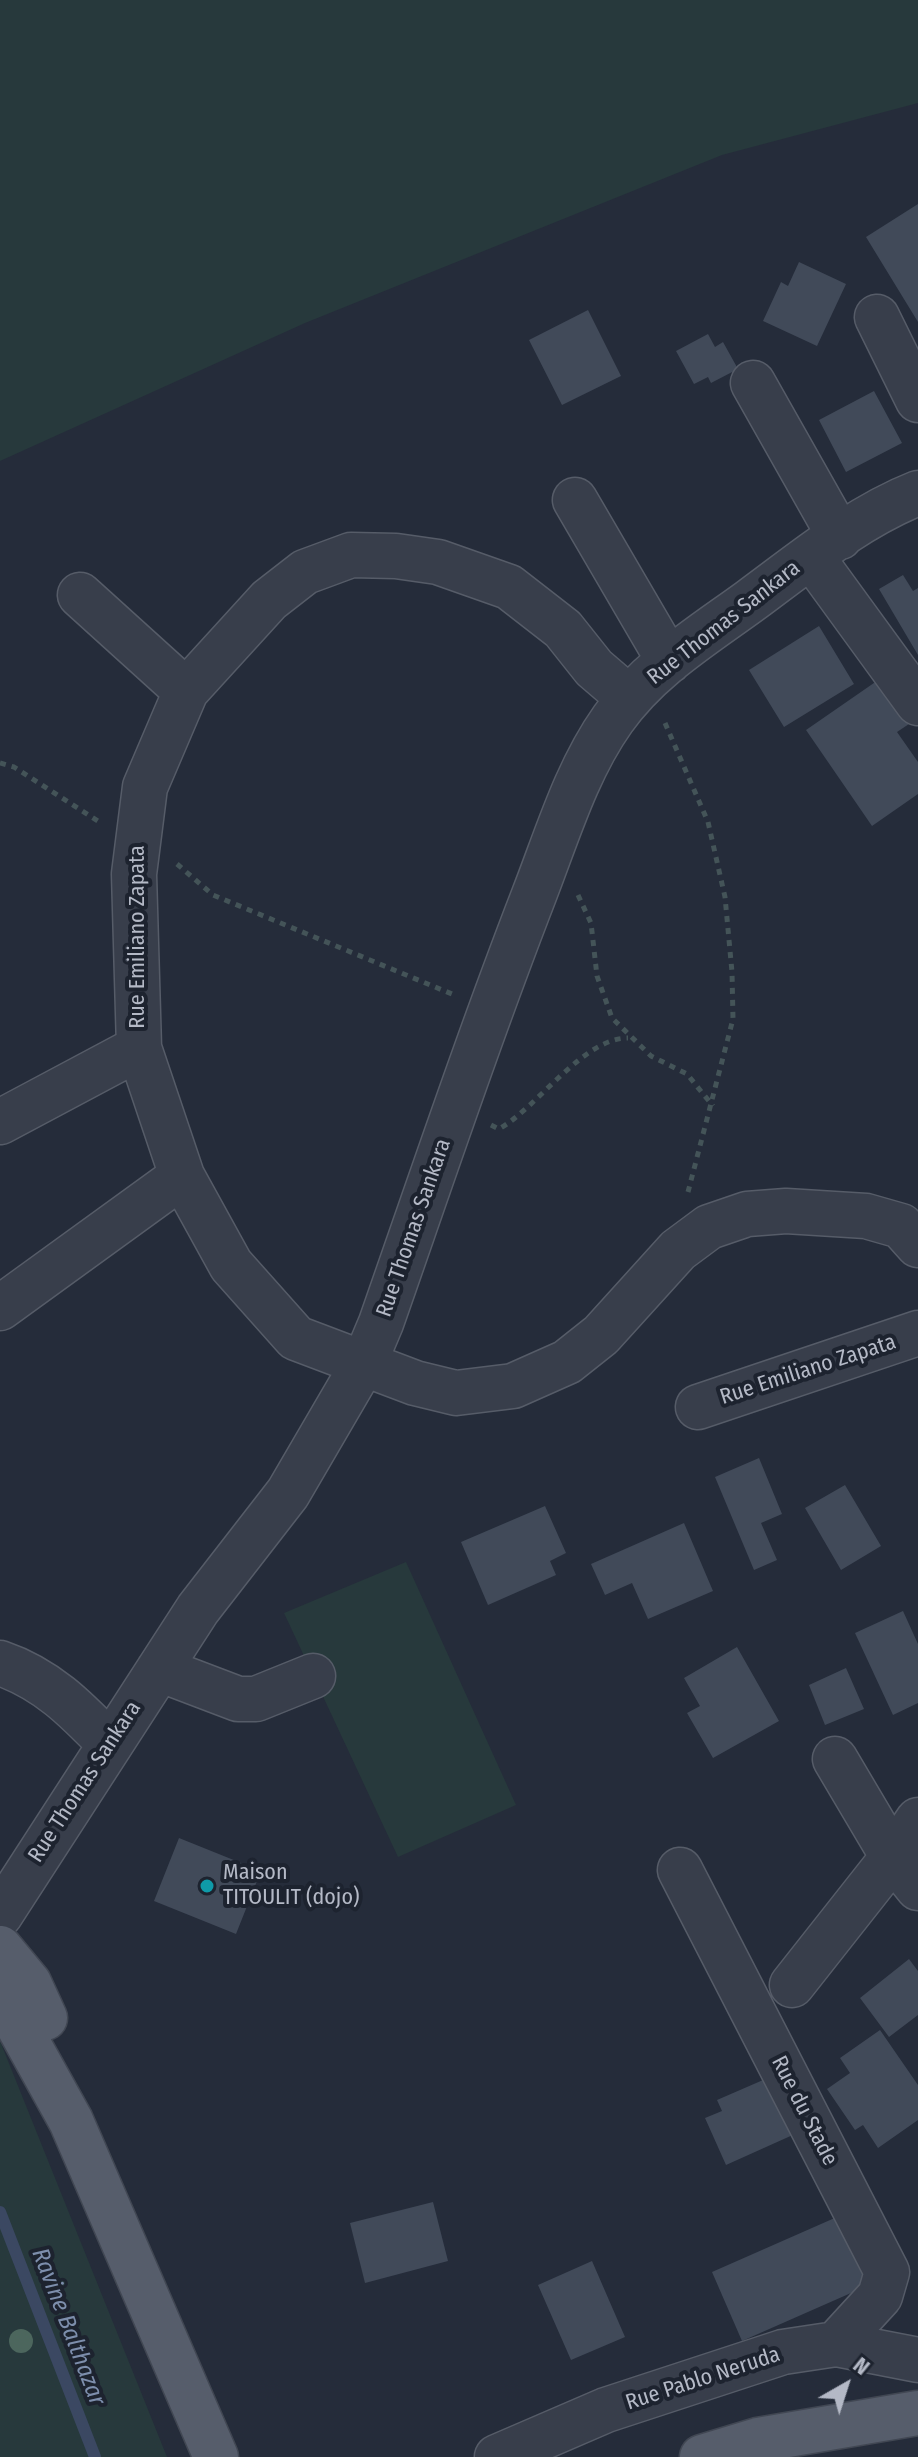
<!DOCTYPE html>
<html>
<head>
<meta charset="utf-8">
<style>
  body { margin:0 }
  #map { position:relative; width:918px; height:2457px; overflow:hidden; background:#252c3a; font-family:"Fira Sans Condensed",sans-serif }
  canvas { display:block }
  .north { position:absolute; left:806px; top:2345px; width:80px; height:80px; -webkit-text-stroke:6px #1d232f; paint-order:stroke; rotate:39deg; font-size:22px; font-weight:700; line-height:32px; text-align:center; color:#b4b9c6 }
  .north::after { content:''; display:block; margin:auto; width:28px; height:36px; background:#b4b9c6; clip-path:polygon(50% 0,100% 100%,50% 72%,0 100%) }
</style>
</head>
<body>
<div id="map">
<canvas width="918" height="2457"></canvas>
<div class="north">N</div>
</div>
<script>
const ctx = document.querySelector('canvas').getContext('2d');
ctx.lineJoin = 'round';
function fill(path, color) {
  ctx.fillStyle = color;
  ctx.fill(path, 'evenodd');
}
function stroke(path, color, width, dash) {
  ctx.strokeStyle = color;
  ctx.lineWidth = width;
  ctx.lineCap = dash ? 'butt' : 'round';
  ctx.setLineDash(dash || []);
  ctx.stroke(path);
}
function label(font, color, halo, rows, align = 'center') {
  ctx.font = font + ' "Fira Sans Condensed",sans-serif';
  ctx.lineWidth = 8;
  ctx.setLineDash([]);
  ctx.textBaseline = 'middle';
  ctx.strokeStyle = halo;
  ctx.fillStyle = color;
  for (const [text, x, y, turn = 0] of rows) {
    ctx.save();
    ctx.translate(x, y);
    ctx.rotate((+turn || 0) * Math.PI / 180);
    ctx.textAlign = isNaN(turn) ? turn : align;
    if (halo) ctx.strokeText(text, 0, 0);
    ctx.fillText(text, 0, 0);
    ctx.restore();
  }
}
fill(new Path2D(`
  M0 0H918V103L722 155 305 323 0 461Z
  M406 1562 516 1805 398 1857 284 1613Z
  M0 2041 167 2457H0Z`), '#27393c');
stroke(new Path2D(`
  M0 2212 95 2457`), '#3b4862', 12);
fill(new Path2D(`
  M918 204V322L866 237Z
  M799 262 846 284 817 346 763 321 781 282 788 286Z
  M588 310 621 376 562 405 529 340Z
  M708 334 715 347 723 342 738 369 711 383 708 377 694 384 676 351Z
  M874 391 902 443 846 472 819 420Z
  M903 575 913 591 918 588V655L879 589Z
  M819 626 854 684 784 727 749 670Z
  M884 676 915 720 897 732 918 762V794L872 826 806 730Z
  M759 1458 782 1514 761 1523 777 1560 754 1570 715 1477Z
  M845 1485 881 1546 841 1570 805 1508Z
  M545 1506 566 1553 550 1561 556 1575 488 1605 461 1542Z
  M684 1523 713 1591 648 1619 632 1583 605 1595 591 1564Z
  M903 1611 918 1644V1703L893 1715 855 1633Z
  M737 1647 779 1721 713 1758 687 1713 700 1706 684 1678Z
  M846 1668 864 1709 825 1725 809 1685Z
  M179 1838 261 1871 236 1934 154 1901Z
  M909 1959 918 1971V2015L889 2037 860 1998Z
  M880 2030 918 2085V2120L878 2148 863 2125 855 2130 827 2089 850 2073 840 2058Z
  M770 2077 795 2134 726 2165 705 2118 722 2111 717 2100Z
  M433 2202 448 2261 365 2283 350 2223Z
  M846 2213 876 2282 742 2341 712 2272Z
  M592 2261 625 2337 571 2360 538 2285Z`), '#414a59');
const minor = new Path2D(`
  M877 317 918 400
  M753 383 840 537
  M575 500 669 661
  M811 556 918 703
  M80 595 186 691
  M629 698 594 668 563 629 509 587 438 562 396 556 351 555 305 572 269 600 186 691 145 787 134 874 139 1048 182 1176 231 1265 296 1338 415 1383 456 1393 513 1386 567 1362 601 1335 678 1250 709 1227 747 1214 786 1211 866 1216 901 1226 918 1245
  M0 1122 139 1048
  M0 1308 182 1176
  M698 1407 918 1333
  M0 1663C47 1679 76 1709 110 1744
  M159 1669 238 1699H256L313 1676
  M835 1759 893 1857 918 1888
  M680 1870 887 2272 880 2296 836 2344
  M0 1915 198 1609 288 1493 365 1361 381 1323C431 1180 479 1037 534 895 557 836 576 771 613 719 648 669 702 636 750 601 803 562 857 517 918 493
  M792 1985 893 1857 918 1820
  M497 2457 606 2410 783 2352 836 2344 918 2360`);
const major = new Path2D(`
  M0 1948 29 1983 45 2018
  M0 1993 71 2121 216 2457
  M702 2457 758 2440 918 2413`);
stroke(minor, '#565c68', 47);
stroke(major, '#414753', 47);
stroke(new Path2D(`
  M665 723 708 822 725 897 732 972 733 1019 688 1192
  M0 763 14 767 98 821
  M177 864 213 895 452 994
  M578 895 591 923 597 976 612 1018 651 1056 687 1074 713 1106
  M491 1125 499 1129C538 1107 583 1038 628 1038`), '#445458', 5, [6, 6]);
stroke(minor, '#383e4b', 44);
stroke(major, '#565d6b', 44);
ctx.fillStyle = '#4c665d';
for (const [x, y] of [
  [21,2341]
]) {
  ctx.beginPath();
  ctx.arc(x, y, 12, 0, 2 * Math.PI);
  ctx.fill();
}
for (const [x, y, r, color] of [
  [207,1886,8,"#0f9aa8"]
]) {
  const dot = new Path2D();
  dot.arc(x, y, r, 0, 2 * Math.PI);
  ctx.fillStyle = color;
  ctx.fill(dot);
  stroke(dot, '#1d232f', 3);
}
label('22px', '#b4b9c6', '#1d232f', [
  ["Rue Thomas Sankara",724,623,-38],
  ["Rue Emiliano Zapata",138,937,-90],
  ["Rue Thomas Sankara",414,1228,-71],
  ["Rue Emiliano Zapata",808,1370,-18],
  ["Rue Thomas Sankara",85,1782,-57],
  ["Rue du Stade",804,2111,63],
  ["Rue Pablo Neruda",703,2379,-18]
]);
label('22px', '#b4b9c6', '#1d232f', [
  ["Maison",223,1873],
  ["TITOULIT (dojo)",223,1898]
], 'left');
label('italic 24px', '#7d8eac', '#1d232f', [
  ["Ravine Balthazar",68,2327,69]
]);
</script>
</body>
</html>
